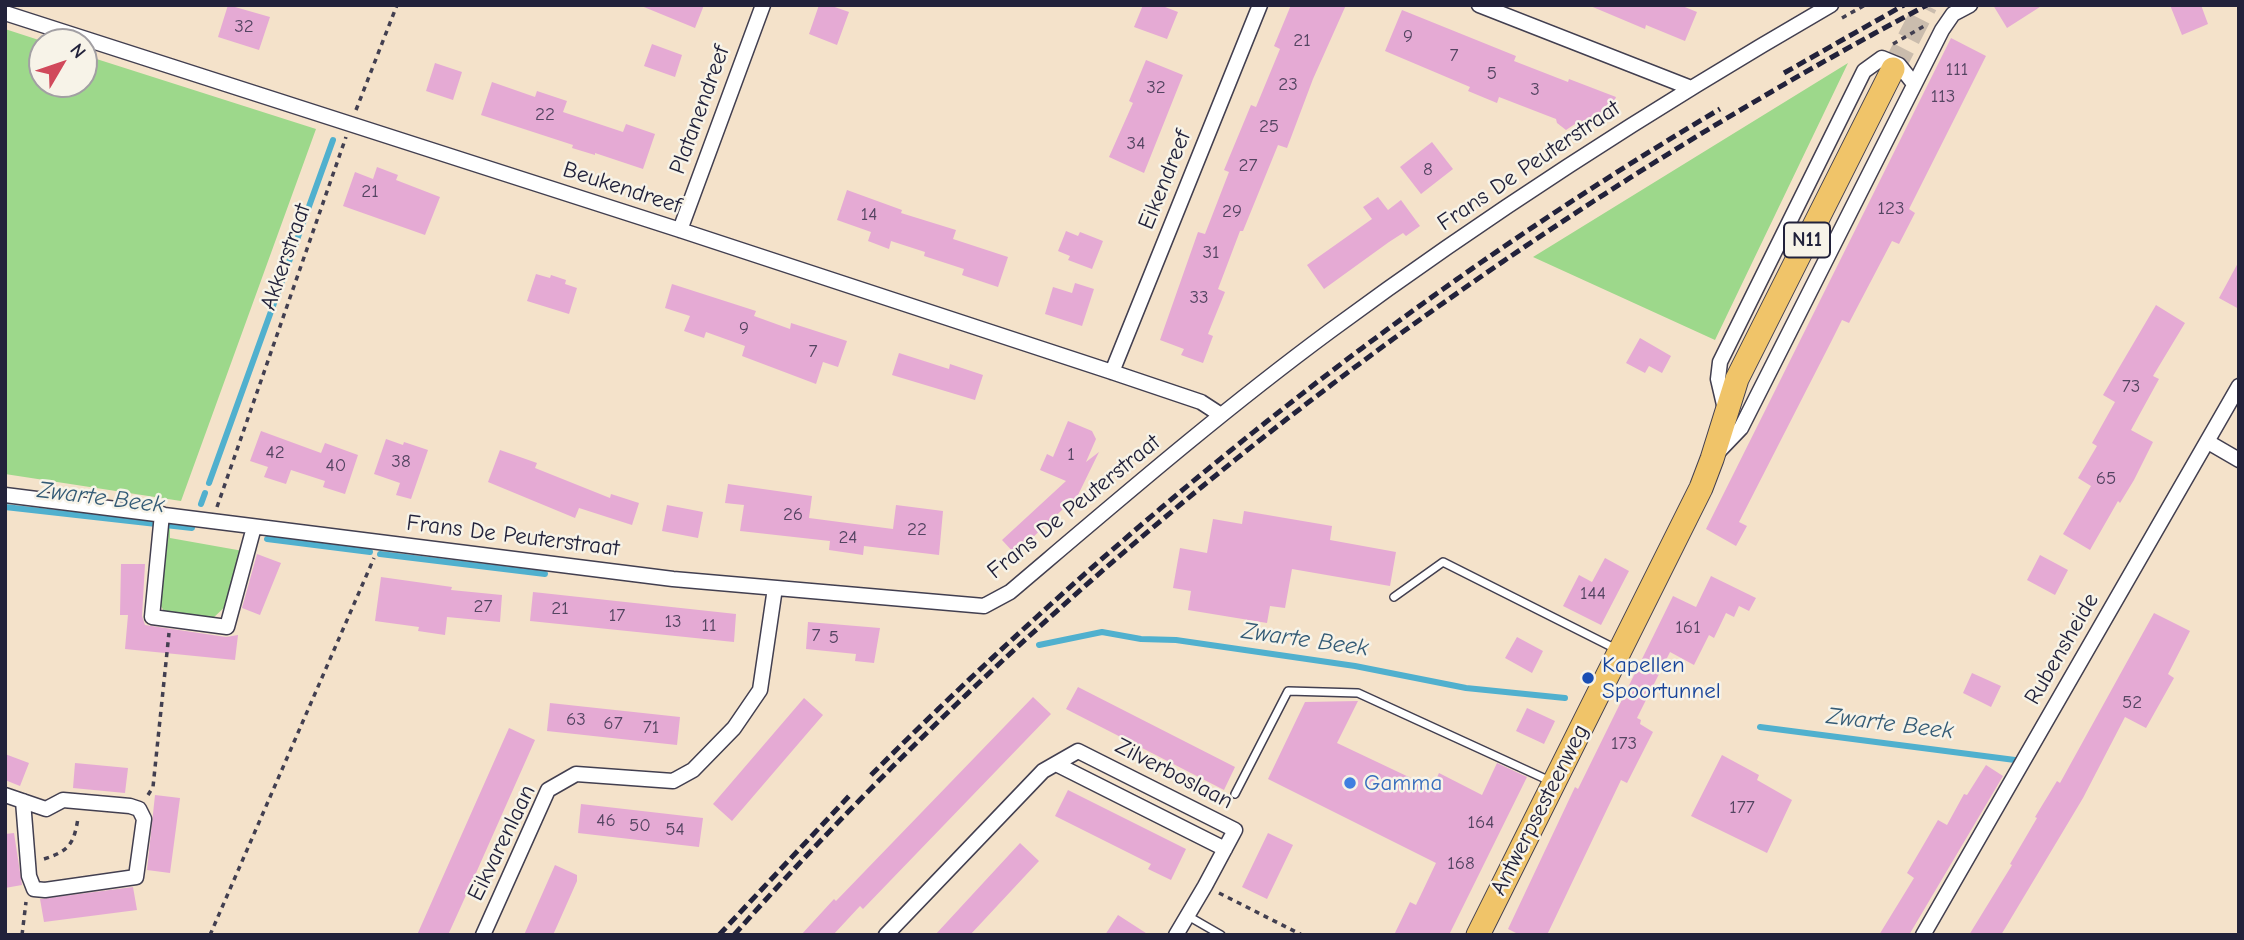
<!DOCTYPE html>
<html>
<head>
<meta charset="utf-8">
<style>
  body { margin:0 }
  #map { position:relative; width:2244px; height:940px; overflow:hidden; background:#f4e2ca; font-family:"Comic Neue",sans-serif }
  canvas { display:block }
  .frame { position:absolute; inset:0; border:7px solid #22223b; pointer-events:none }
  .north { position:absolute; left:28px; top:28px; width:70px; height:70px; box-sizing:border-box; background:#f7f3e8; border:2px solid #a29fa3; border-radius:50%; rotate:51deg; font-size:19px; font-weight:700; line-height:28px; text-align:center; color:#22223b }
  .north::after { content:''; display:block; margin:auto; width:24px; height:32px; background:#d1495b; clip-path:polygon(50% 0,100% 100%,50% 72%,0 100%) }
</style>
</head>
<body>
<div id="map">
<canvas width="2244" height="940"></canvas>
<div class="frame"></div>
<div class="north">N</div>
</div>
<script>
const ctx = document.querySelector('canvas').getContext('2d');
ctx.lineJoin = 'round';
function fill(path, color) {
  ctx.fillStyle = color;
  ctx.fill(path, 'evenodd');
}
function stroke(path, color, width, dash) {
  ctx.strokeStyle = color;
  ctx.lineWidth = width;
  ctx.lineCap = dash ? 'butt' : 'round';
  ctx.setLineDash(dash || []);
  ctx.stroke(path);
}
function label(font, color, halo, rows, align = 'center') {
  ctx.font = font + ' "Comic Neue",sans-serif';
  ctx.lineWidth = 5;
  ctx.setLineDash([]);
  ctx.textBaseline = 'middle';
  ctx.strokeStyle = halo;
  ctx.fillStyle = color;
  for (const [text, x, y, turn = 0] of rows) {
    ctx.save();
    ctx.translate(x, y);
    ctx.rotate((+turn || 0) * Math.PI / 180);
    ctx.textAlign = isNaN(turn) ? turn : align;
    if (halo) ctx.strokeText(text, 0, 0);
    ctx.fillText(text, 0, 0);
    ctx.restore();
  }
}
fill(new Path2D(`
  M5 29 45 42H42V84H84V55L316 129 181 501 5 474Z
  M1848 63 1715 340 1533 257Z
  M170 522V538L243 551 228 604 212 619 165 613 161 606 165 523Z`), '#9dd88b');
stroke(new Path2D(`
  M209 483 333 140
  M201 504 205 493
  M5 507 192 528
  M267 539 370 552
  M380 554 545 574
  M1039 645 1102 632 1141 639 1176 640 1355 666 1466 688 1565 698
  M1760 727 2015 760`), '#50b0ce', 6);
fill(new Path2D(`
  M228 5 270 17 259 50 218 37Z
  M639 5H704L695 28Z
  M819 5H829L849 12 837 45 809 34Z
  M1143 5H1160L1178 12 1167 39 1134 27Z
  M1291 5H1346L1313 79 1287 148 1278 145 1243 231H1240L1218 289 1225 292 1208 334 1213 336 1203 363 1181 355 1184 349 1160 340 1198 232 1205 234 1229 172 1224 170 1251 105 1256 107 1280 49 1274 46Z
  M1588 5H1680L1697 12 1685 41 1646 25 1645 29Z
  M1993 5H2043L2007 28Z
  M2170 5H2201L2208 24 2182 35Z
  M1402 10 1516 56 1514 61 1568 82 1569 79 1616 97 1609 113 1586 128 1581 120 1566 130 1557 123 1556 119 1499 97 1497 103 1468 91 1470 87 1385 51Z
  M1951 38 1986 56 1909 209 1915 213 1899 244 1892 241 1849 323 1842 320 1831 342 1739 522 1747 526 1736 546 1706 529Z
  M652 44 682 55 675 77 644 66Z
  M1146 60 1183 75 1144 173 1109 157 1133 103 1129 101Z
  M435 63 462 72 453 100 426 91Z
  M492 82 535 97 537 91 567 101 563 112 623 132 626 124 655 134 643 169 595 153V155L572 148 573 145 481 115Z
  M1432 142 1453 169 1421 194 1400 167Z
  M377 167 398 175 396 180 440 197 425 235 343 206 355 172 373 179Z
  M847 190 902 210 901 213 956 230 953 239 1008 257 998 287 962 275 964 269 924 256 925 252 891 241 889 249 868 241 871 232 837 220Z
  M1378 197 1388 210 1401 200 1420 226 1406 236 1403 233 1389 242 1324 289 1307 265 1372 219 1363 207Z
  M1066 231 1078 236 1080 232 1103 241 1092 269 1068 260 1070 256 1058 251Z
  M2239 261V309L2219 298Z
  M536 274 550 278 551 275 566 280 565 284 577 288 569 314 527 301Z
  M1075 283 1094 289 1082 326 1045 314 1053 287 1072 293Z
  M672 284 756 311 754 316 790 329 791 323 847 341 838 367 823 362 816 384 742 356 745 346 706 332 704 338 684 331 690 316 665 308Z
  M2156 305 2185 323 2153 376 2159 379 2131 430 2153 442 2134 480 2120 503 2118 501 2090 550 2063 534 2091 486 2078 478 2097 446 2092 443 2115 402 2103 395Z
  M1640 338 1671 356 1662 373 1649 366 1645 373 1626 363Z
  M899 353 949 369 950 364 983 375 975 400 892 375Z
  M1068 421 1092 431 1096 439 1086 462 1099 452 1078 495 1015 554 1002 540 1066 481 1040 470 1047 454 1053 457Z
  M261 431 321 453 325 443 358 455 345 494 323 487 325 481 291 470 286 484 264 477 268 467 250 461Z
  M386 439 403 445 404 442 428 450 411 499 396 495 400 483 374 474Z
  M500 450 537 463 535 468 610 498 611 494 639 503 632 525 579 508 575 518 488 482Z
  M728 484 812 496 809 518 893 529 896 505 943 511 939 555 864 546 863 555 829 550 830 541 740 531 744 505 725 503Z
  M667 505 703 512 698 538 662 531Z
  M1244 511 1332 526 1330 540 1396 552 1390 586 1292 569 1285 608 1270 606 1267 623 1188 610 1191 591 1173 588 1180 548 1207 553 1213 519 1242 524Z
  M257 554 281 563 260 615 242 608Z
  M2040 555 2068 570 2055 595 2027 580Z
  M1605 558 1629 571 1601 625 1563 606 1579 575 1592 582Z
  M121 564H145L142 616 145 625 226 637 238 635 235 660 125 649 128 615H120Z
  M1711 576 1756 598 1749 611 1739 606 1734 617 1726 613 1714 638 1709 635 1694 665 1670 652 1637 718 1641 720 1640 724 1653 732 1627 783 1621 780 1547 935H1520L1508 929 1575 787 1578 789 1673 596 1696 607Z
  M381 577 452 587 451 590 502 595 500 622 447 617 445 635 418 631 419 627 375 621Z
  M533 592 736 614 734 642 530 621Z
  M2154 613 2190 631 2168 674 2174 678 2146 728 2125 717 2083 798 2001 935H1969L2012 865 2010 864 2037 818 2035 817 2057 781 2060 783Z
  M808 622 880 628 874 663 855 661 856 654 806 649Z
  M1517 637 1543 651 1532 673 1505 658Z
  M1972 673 2001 686 1991 707 1963 693Z
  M1078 687 1235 767 1224 790 1066 709Z
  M1033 697 1051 714 863 909 860 906 833 935H801L834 899 836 901Z
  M804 698 823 715 732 821 713 804Z
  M1358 701 1337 743 1432 788 1439 773 1482 795 1497 763 1527 777 1449 935H1394L1410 902 1416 905 1436 863 1268 779 1305 702Z
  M550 703 680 717 677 745 547 731Z
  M1527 708 1555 721 1544 744 1516 731Z
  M509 728 535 740 472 882 448 935H417Z
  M5 754 29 763 20 786 5 780Z
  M1722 755 1759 775 1757 780 1792 800 1767 853 1691 816Z
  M75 763 128 768 125 793 73 788Z
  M1986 765 2003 776 1909 935H1879L1914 878 1907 873 1938 820 1947 825 1964 794 1967 795Z
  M1068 790 1186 849 1171 880 1148 869 1151 864 1055 816Z
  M155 795 180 798 170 873 147 870Z
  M581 804 703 818 699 847 578 833Z
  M14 833 22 885 5 888V834Z
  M1268 833 1293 845 1267 899 1242 887Z
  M1020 843 1039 861 970 935H935Z
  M555 865 577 875V881L553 935H524Z
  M133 887 137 910 44 922 40 899Z
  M1118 915 1149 935H1105Z`), '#e5aad4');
stroke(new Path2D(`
  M1893 69 1926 5`), '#cabcad', 23, [23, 11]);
const service = new Path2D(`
  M1394 597 1443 562 1616 649
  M1235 794 1288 691 1358 693 1550 781
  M1188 916 1221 935`);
const minor = new Path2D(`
  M1479 5 1691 88
  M5 13 680 230 1112 372 1201 402 1221 415
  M680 230 763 5
  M1112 372 1260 5
  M1725 409 1718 379 1720 362 1864 71 1882 58 1899 65 1914 84
  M2208 442 2239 460
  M1718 452 1741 428 1942 30 1953 14 1970 5
  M5 495 673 579 984 606 1010 592C1115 503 1219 413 1330 331 1490 213 1658 105 1831 5
  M162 514 152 617 227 627 254 527
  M1056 764 1225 849
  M5 795 46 809 63 800 130 806 139 809 144 819 136 877 45 890 34 889 29 876 23 801
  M483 935 548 790 576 774 673 781 693 770 734 728 760 690 775 588
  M886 935 1043 771 1078 751 1235 830 1205 886 1176 935
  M1923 935 2239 386`);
const primary = new Path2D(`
  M1478 935 1701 488 1712 459 1737 379 1893 69`);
stroke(service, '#423f50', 10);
stroke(minor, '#423f50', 17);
stroke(primary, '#423f50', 25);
stroke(new Path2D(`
  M1842 18 1865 5
  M1893 44 1926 25
  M356 110 397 5
  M217 507 346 137
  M148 795 153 787 169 633
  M44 859C69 851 74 844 78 818
  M1219 893 1302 935
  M22 935 26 902
  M210 935 374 558`), '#423f50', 3.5, [5, 5]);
stroke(service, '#fff', 7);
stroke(minor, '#fff', 14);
stroke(primary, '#f0c469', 23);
stroke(new Path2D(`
  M1784 73 1904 5
  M871 775C1126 520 1409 293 1720 109
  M719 935 851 794
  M734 935C1071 556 1480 243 1927 5`), '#22223b', 5, [10, 5]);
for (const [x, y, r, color] of [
  [1588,678,7,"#1a4fb4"],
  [1350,783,7,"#3f7fe0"]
]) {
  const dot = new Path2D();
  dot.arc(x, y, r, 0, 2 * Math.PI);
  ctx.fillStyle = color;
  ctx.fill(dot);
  stroke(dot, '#f7f3e8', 2.5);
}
label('19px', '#534461', null, [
  ["32",244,27],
  ["9",1408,37],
  ["21",1302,41],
  ["7",1454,56],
  ["111",1957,70],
  ["5",1492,74],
  ["23",1288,85],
  ["32",1156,88],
  ["3",1535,90],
  ["113",1943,97],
  ["22",545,115],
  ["25",1269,127],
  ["34",1136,144],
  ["27",1248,166],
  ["8",1428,170],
  ["21",370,192],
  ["123",1891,209],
  ["29",1232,212],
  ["14",869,215],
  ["31",1211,253],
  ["33",1199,298],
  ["9",744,329],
  ["7",813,352],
  ["73",2131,387],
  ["42",275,453],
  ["1",1071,455],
  ["38",401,462],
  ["40",336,466],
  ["65",2106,479],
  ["26",793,515],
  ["22",917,530],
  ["24",848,538],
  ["144",1593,594],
  ["27",483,607],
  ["21",560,609],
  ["17",617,616],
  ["13",673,622],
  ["11",709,626],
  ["161",1688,628],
  ["7",816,636],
  ["5",834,638],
  ["52",2132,703],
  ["63",576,720],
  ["67",613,724],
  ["71",651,728],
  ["173",1624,744],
  ["177",1742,808],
  ["46",606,821],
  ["164",1481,823],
  ["50",640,826],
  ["54",675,830],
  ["168",1461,864]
]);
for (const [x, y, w] of [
  [1807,240,46]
]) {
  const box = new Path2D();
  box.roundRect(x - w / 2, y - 17.5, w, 35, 5);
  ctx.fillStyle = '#f7f3e8';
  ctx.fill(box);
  stroke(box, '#22223b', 2);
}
label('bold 21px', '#22223b', null, [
  ["N11",1807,240]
]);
label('23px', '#22223b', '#f7f3e8', [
  ["Platanendreef",700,110,-70],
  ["Frans De Peuterstraat",1529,166,-34],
  ["Eikendreef",1165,180,-68],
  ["Beukendreef",622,188,18],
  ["Akkerstraat",286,257,-71],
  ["Frans De Peuterstraat",1074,507,-39],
  ["Frans De Peuterstraat",513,536,7],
  ["Rubensheide",2062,649,-60],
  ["Zilverboslaan",1174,774,27],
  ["Antwerpsesteenweg",1540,810,-63],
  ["Eikvarenlaan",502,843,-64]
]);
label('23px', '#164399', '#f7f3e8', [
  ["Kapellen",1602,665],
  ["Spoortunnel",1602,691]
], 'left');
label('23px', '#366cbe', '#f7f3e8', [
  ["Gamma",1364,783]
], 'left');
label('italic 24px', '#345b76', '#f7f3e8', [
  ["Zwarte Beek",101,498,7],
  ["Zwarte Beek",1305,640,8],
  ["Zwarte Beek",1890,724,7]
]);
</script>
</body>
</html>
